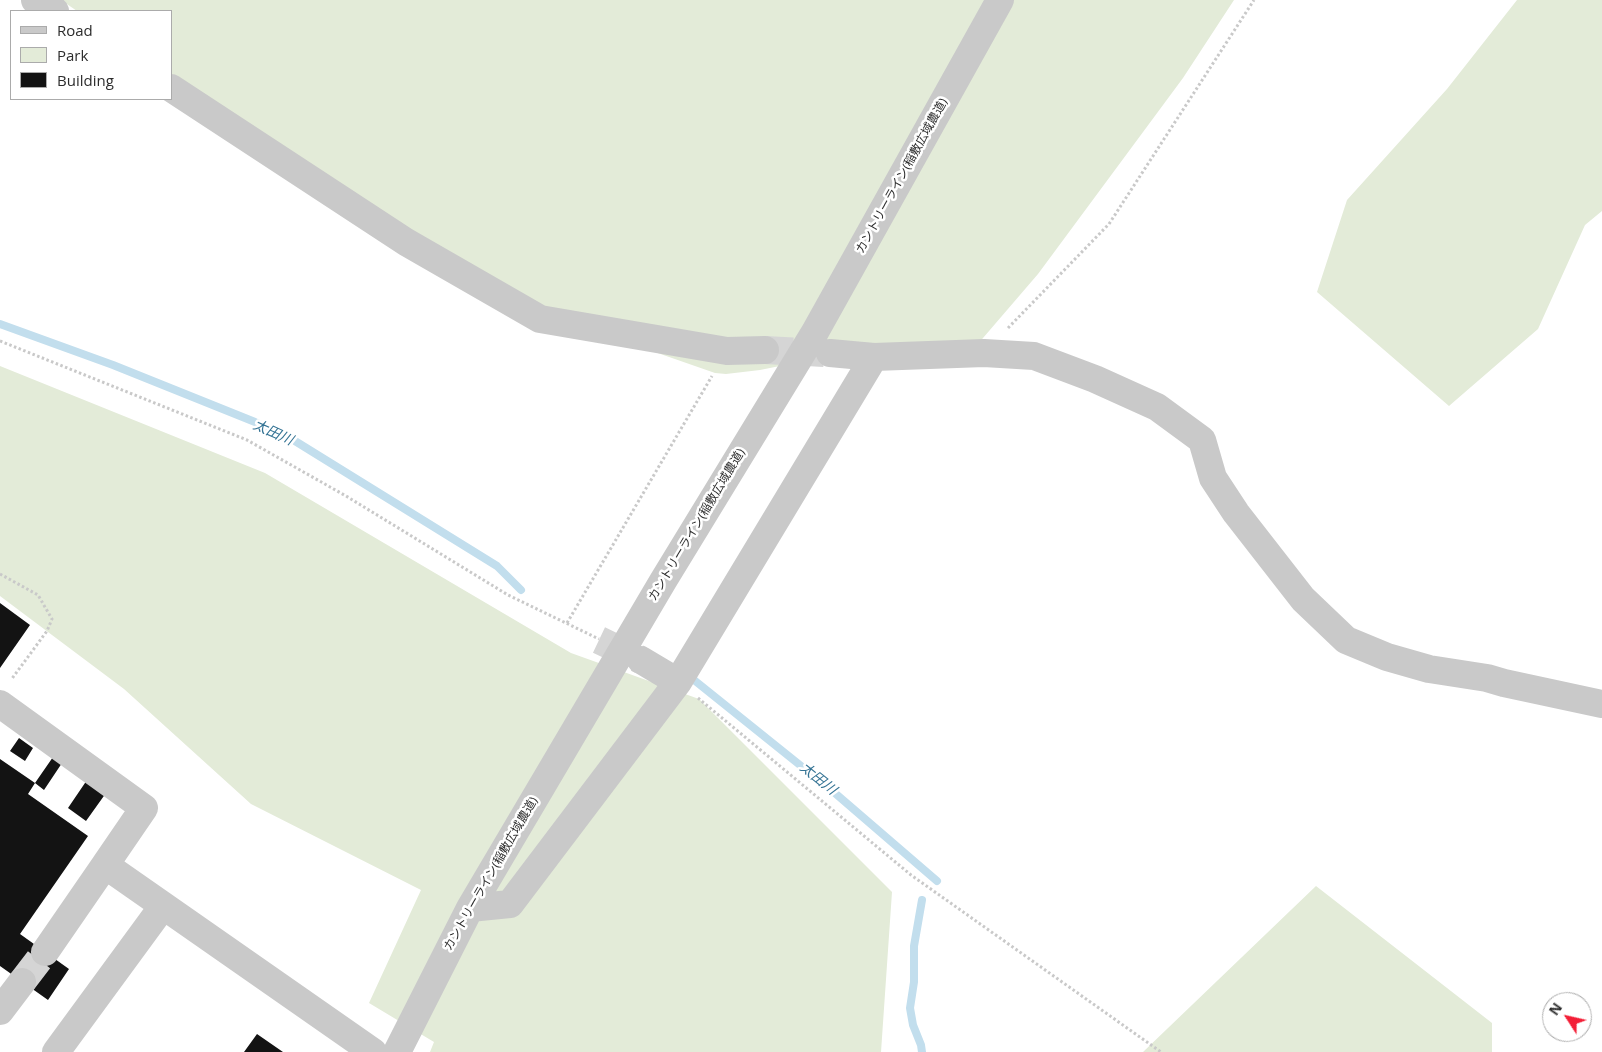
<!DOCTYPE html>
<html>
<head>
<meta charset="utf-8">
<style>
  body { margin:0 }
  #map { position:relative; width:1602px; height:1052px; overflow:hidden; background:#fff; font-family:"Open Sans",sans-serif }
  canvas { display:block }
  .legend { position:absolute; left:10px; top:10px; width:162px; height:90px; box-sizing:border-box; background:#fff; border:1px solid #ababab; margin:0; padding:6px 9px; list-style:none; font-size:15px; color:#2c2c2c }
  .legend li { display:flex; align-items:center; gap:10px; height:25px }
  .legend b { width:25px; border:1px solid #ababab }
  .north { position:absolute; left:1542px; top:992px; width:50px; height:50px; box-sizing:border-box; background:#fff; border:1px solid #ababab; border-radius:50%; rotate:305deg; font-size:14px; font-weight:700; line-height:20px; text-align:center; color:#2c2c2c }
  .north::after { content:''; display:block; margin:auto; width:18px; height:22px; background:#f31e36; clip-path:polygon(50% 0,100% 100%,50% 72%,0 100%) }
</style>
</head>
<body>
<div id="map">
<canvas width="1602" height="1052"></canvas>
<ul class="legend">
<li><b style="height:6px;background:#c9c9c9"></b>Road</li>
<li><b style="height:14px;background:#e3ebd8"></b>Park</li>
<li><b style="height:14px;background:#131313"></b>Building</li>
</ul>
<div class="north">N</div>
</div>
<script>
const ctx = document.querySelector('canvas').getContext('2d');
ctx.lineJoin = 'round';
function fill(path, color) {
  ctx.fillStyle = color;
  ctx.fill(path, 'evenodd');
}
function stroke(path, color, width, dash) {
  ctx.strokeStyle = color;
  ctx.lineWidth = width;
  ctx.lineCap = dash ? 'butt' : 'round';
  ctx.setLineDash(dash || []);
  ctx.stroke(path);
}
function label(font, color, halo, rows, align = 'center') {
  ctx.font = font + ' "Open Sans","Noto Sans JP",sans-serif';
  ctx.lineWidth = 5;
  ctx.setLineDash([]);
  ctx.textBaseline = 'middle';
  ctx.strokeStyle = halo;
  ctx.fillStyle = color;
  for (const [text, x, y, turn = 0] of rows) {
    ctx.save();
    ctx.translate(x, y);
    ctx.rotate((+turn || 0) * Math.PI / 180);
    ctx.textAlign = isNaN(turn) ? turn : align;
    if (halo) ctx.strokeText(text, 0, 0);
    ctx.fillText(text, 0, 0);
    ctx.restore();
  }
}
fill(new Path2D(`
  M61 0H1234L1183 78 1038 274 977 345 874 347 760 370 726 374 715 373 543 313 171 78V11H77Z
  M1517 0H1602V211L1585 225 1538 329 1449 406 1317 292 1347 200 1447 89Z
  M0 366 265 473 571 653 699 699 892 892 881 1052H430L434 1042 369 1003 421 890 251 804 124 689 0 596Z
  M1316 886 1492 1023V1052H1143Z`), '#e3ebd8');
stroke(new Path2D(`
  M0 324 113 365 255 422 295 441 497 566 521 590
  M694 680 836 794 937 881
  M922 1052 921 1045 913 1025 910 1008 914 982V946L922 900`), '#c2deed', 8);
fill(new Path2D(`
  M0 603 30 625 0 668Z
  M19 738 33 748 25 761 10 751Z
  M53 757 62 763 44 790 35 783Z
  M0 759 35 783 28 794 88 836 20 934 69 969 48 1000 0 966Z
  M87 780 106 793 86 821 68 808Z
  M257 1034 283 1052H244Z`), '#131313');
stroke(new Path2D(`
  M765 350 824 353
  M599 640 641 660
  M22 982 45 952`), '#d5d5d5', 28, [28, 14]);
stroke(new Path2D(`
  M1008 328 1109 224 1254 0
  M0 341 247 440 346 496 508 595 599 639
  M0 574 38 595 52 619 47 631 11 680
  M567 623 712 376
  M698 698 911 875 1161 1052`), '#c9c9c9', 3, [2.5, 2.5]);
stroke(new Path2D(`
  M35 0 55 11
  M171 88 406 242 540 319 727 351 765 350
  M830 353 874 357 984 353 1034 356 1095 379 1157 407 1202 440 1213 478 1236 513 1303 599 1346 640 1387 657 1429 669 1487 678 1504 683 1602 704
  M641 660 678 682
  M0 704 144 808 105 865
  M470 908 510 904 678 682 874 357
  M45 952 105 865 373 1052
  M0 1011 22 982
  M56 1052 163 906
  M397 1052 470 908 663 581 815 332 1000 0`), '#c9c9c9', 28);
label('12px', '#2c2c2c', '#fff', [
  ["カントリーライン(稲敷広域農道)",902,176,-61],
  ["カントリーライン(稲敷広域農道)",697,525,-59],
  ["カントリーライン(稲敷広域農道)",491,874,-60]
]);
label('italic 14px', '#347394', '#fff', [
  ["太田川",273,433,24],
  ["太田川",818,779,39]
]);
</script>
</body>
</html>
